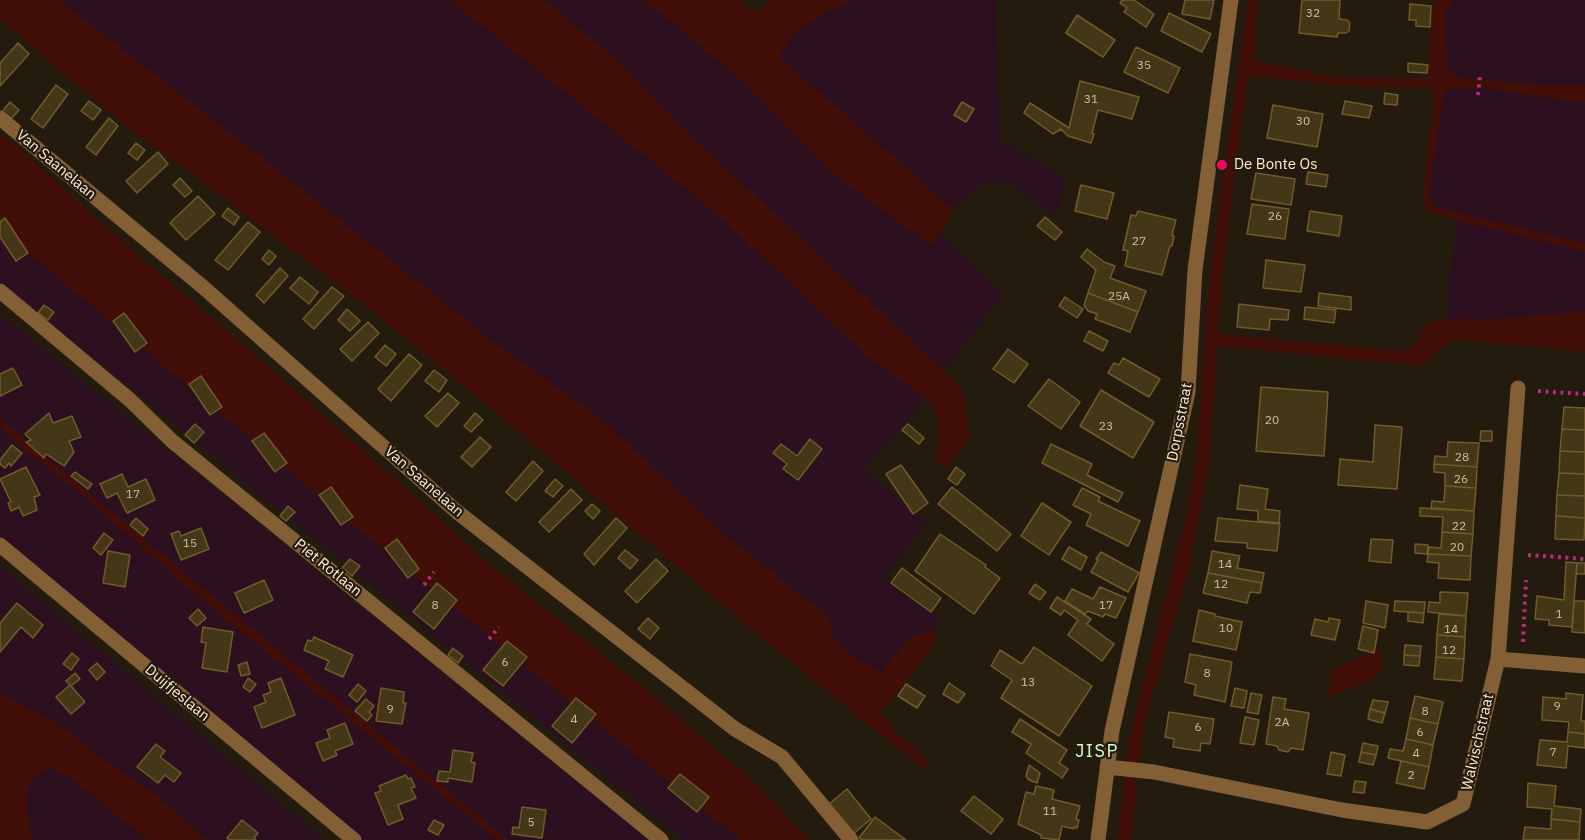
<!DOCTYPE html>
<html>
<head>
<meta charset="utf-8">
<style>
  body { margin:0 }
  canvas { display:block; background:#231b0d }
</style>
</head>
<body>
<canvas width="1585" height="840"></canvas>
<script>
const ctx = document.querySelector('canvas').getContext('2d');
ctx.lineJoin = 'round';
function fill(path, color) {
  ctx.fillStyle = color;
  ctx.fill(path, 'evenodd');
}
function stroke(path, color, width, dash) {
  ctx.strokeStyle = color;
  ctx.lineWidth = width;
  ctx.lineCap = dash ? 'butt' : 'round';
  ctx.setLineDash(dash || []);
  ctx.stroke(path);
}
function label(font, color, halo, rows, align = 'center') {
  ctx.font = font + ' "IBM Plex Sans",sans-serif';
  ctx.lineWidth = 4.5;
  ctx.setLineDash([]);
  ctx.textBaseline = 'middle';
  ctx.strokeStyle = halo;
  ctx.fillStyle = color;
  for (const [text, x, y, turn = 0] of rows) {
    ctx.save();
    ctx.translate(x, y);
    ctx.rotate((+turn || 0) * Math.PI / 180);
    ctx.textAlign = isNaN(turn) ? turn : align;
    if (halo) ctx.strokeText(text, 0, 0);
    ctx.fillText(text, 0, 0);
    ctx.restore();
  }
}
fill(new Path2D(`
  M59 0H450L707 205 871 359 926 399 864 470 926 522 884 578 928 609 939 619 937 628 911 638 881 672 858 660 833 636 829 617 725 535 598 416 498 346 256 153Z
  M545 0H642L680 28 746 85 835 176 932 245 941 233 1004 293 944 370 690 135 620 63Z
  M849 0H996L999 139 1064 178 1059 210 1054 217C1038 204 1007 173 984 184 972 191 961 203 950 211L951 207 777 55C803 27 811 15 849 3Z
  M1454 0H1585V86L1544 85 1461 78 1452 73 1447 65 1445 15 1447 8Z
  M1473 87 1585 103V243L1445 211 1433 205 1429 195 1444 91Z
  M1457 220 1585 252V312L1491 319H1445Z
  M0 229 420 580 741 840H684L6 287 0 298Z
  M0 314 649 840H361L0 547Z
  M0 566 325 840H208L148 789 96 754 58 724 0 694Z
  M52 768 73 779 147 840H32C27 814 18 776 52 768Z`), '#2d101f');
fill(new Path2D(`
  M0 0H59L256 153 498 346 598 416 725 535 829 618 833 637 858 660 881 672 911 638 937 628 934 645 881 713 898 734 930 763 923 769 752 630 525 437 374 312 188 171 133 132 0 19Z
  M450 0H545L620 63 690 135 955 381 965 395 970 436 947 468 936 460 939 433 935 408 926 399 871 359 707 205Z
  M642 0H740L757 14 770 0H849V3C814 14 801 26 778 56L951 207 948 223 932 245 835 176 746 85 680 28Z
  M1248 0H1258L1254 60 1333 77 1426 78 1433 6 1435 0H1454L1447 8 1445 15 1447 65 1452 73 1461 78 1544 85 1585 86V103L1474 87 1444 91 1429 194 1434 205 1438 208 1585 243V252L1429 213 1424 201 1423 196 1434 97 1433 90 1430 87 1365 88 1252 76 1247 83 1223 272 1218 334 1403 351C1424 345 1418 327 1430 322 1450 316 1471 320 1491 319 1522 318 1554 313 1585 312V352L1453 339 1422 366 1218 346 1209 461 1190 566 1147 714 1142 738 1131 840H1118L1128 744 1186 517 1196 460 1211 265Z
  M0 134 22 151 151 267 220 324 411 493 490 565 658 699 761 788 809 840H741L420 580 0 229Z
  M0 418 51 462 508 840H498L201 599 87 499 13 440 0 425Z
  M1381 647V669L1374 679 1327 698 1332 670C1348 660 1366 658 1381 647Z
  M0 694 58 724 96 754 148 789 208 840H147L73 779 52 768C18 776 27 814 32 840H0Z`), '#410f08');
const building = new Path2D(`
  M1122 0H1134L1154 14 1146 27 1124 12 1127 8 1120 3Z
  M1185 0H1214L1210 19 1182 14Z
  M1302 0H1340L1339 19 1347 20 1350 23 1349 31 1346 33H1338L1337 37 1299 33Z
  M1410 4 1431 6 1430 27 1416 26V20H1409Z
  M1169 13 1211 34 1202 52 1161 31Z
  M1077 15 1115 40 1103 57 1066 33Z
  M18 43 29 54 0 86V63Z
  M1136 47 1180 68 1168 93 1124 72Z
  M1408 63 1428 65 1427 73 1408 72Z
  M1080 81 1139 97 1132 119 1098 110 1092 133 1094 134 1091 143 1068 136 1061 129 1053 134 1024 113 1030 103 1069 128Z
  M56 85 68 94 43 128 31 119Z
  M1385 93 1398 95 1397 105 1384 104Z
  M89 101 101 110 93 120 81 111Z
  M1345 101 1372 106 1369 118 1342 114Z
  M10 102 19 110 11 119 2 112Z
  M962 102 974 109 966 122 954 115Z
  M1273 105 1323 114 1317 147 1267 138Z
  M109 118 118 126 96 155 86 147Z
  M136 143 145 150 137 160 128 153Z
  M158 152 168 164 137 193 126 181Z
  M1308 172 1328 175 1326 187 1306 184Z
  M1256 173 1295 179 1291 205 1251 199Z
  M180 178 192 191 185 197 173 185Z
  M1081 185 1114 193 1107 219 1075 211Z
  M198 196 215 214 186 240 170 223Z
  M1252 204 1289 209 1285 239 1247 234Z
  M228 208 239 217 234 225 222 216Z
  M1138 211 1176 220 1172 235 1174 236 1172 246H1170L1162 275 1125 266 1128 251 1123 250 1131 215 1136 216Z
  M1310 211 1342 216 1339 236 1307 231Z
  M1045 217 1062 232 1055 240 1037 226Z
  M5 218 28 253 16 261 0 237V222Z
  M248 222 260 232 228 270 215 260Z
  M1087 249 1104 262 1115 266 1110 278 1146 291 1138 312 1088 293 1096 270 1081 257Z
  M269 250 276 256 269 265 262 259Z
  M1266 260 1305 265 1301 292 1263 288Z
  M280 268 288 276 264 303 256 295Z
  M300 277 318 292 309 304 290 288Z
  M332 287 344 296 314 329 303 319Z
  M1088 293 1138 312 1130 332 1095 319 1097 314 1088 311 1084 305Z
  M1319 293 1351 297V310L1318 306Z
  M1065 297 1083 309 1077 318 1059 306Z
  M1239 304 1289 310 1288 320 1270 319 1269 330 1237 327Z
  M44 305 54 312 48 320 38 313Z
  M1305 307 1336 310 1334 323 1304 319Z
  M347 309 360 321 350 331 338 320Z
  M124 313 147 343 135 352 113 321Z
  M368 322 379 333 352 361 340 349Z
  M1089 331 1108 341 1103 351 1084 341Z
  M385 345 396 354 386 366 375 357Z
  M1008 349 1028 364 1014 383 993 369Z
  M409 354 422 365 391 401 378 389Z
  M1123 358 1160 379 1149 397 1108 373 1114 363 1119 365Z
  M13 368 22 385 0 396V374Z
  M434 370 447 380 439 392 425 381Z
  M201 376 222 407 210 415 189 384Z
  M1049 379 1080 402 1061 429 1028 406Z
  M1261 387 1328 392 1324 456 1256 451Z
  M1101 390 1154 422 1133 458 1080 426Z
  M448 393 459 403 437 427 425 416Z
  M1564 407 1585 408V430L1562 429Z
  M49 413 53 423 72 416 81 437 69 441 74 452 64 466 46 454 44 458 26 442 31 440 25 434Z
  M475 413 483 420 471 432 464 426Z
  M195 424 204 432 194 443 185 435Z
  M908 424 924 438 919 444 902 430Z
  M1375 425 1402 427 1397 489 1338 485 1340 459 1373 462Z
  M1562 429 1585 430V452L1560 451Z
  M1481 431H1492V441H1480Z
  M264 433 287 463 275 472 252 441Z
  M480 437 491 447 472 467 461 457Z
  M810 439 822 449 798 480 783 469 787 464 773 453 781 444 797 456Z
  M1448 442 1479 443 1477 467 1434 464 1435 456 1447 457Z
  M1051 444 1092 464 1087 475 1123 493 1118 502 1042 463Z
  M12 445 22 453 11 466 9 463 5 468 0 464V460Z
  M1560 451 1585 452V474L1559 473Z
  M533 461 543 471 516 501 506 492Z
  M1434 464 1477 467 1476 488 1445 486V473L1434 472Z
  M901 465 928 503 913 514 886 474Z
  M26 467 40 495 34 497 37 510 23 516 19 507 11 511 8 503 11 502 0 479Z
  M956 467 965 474 957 485 948 479Z
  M75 472 92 484 88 489 71 476Z
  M1559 473 1585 474V496L1557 495Z
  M122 474 128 487 146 479 155 500 127 513 117 493 107 498 100 484Z
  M555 479 563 486 553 497 545 491Z
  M1240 485 1268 489 1265 509 1280 511 1279 523 1258 521V511L1237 509Z
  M1445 486 1476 488 1474 511 1431 508 1432 501 1444 502Z
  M331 487 353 517 341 525 319 495Z
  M952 487 1011 534 997 551 938 504Z
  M1082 488 1100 497 1098 501 1140 521 1128 546 1086 525 1091 514 1073 505Z
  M571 489 582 500 549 532 539 522Z
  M1557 495 1585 496V518L1556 516Z
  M1042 503 1071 522 1049 555 1021 536Z
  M592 504 600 511 593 519 585 511Z
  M288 506 295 512 286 521 280 516Z
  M1420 508 1474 511 1473 534 1442 532 1443 517 1420 516Z
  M1556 516 1585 518 1584 540 1555 539Z
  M136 518 148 529 143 536 130 525Z
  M616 518 627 528 594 565 584 554Z
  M1218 518 1280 524 1277 551 1247 548V543L1215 541Z
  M201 528 209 549 181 560 171 534 179 531 181 536Z
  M1442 532 1473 534 1471 556 1428 554 1429 547 1441 548Z
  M104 533 113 540 101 555 93 548Z
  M940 534 986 565 985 567 1000 578 974 614 915 571Z
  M397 539 419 569 408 578 385 548Z
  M1371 539 1393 540 1391 563 1369 561Z
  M1415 544 1428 545 1427 554 1415 553Z
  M1069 547 1087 557 1081 570 1062 559Z
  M625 550 638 560 630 569 618 558Z
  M108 551 130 555 125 587 103 583Z
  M1212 551 1240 556 1237 568 1264 573 1262 583 1208 573Z
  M1101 552 1139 573 1128 592 1091 572 1098 560 1096 559Z
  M1428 554 1471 556 1470 580 1438 578 1439 563 1427 562Z
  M350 559 360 566 352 576 342 568Z
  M656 559 668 571 637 603 625 591Z
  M1566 562 1577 563 1572 627 1549 625V620L1535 619 1537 596 1564 600Z
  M1577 563H1585V574H1576Z
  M902 568 941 598 931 612 891 583Z
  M1208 573 1262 583 1260 593 1250 592 1247 603 1203 593Z
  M264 580 273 600 244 613 235 593Z
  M437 583 457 600 434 629 413 612Z
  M1035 584 1046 592 1040 600 1029 593Z
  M1100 587 1126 598 1116 618 1105 614 1103 617 1088 611 1085 614 1065 601 1072 589 1093 599Z
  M1440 592 1468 593 1466 616 1428 612 1429 602 1440 603Z
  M1057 597 1091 619 1087 624 1114 644 1102 661 1068 635 1078 620 1064 610 1061 615 1050 608Z
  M1366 601 1388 605 1385 628 1363 623Z
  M1395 601 1425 602 1424 613 1394 611Z
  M1574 601H1585V633L1572 632Z
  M17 603 43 625 33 638 21 627 0 652V623Z
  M198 609 206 618 197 626 189 618Z
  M1199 610 1215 614V616L1242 622 1236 650 1193 641Z
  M1408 612 1424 613 1423 623 1408 621Z
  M1439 614 1466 616 1465 637 1437 635Z
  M648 618 659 628 650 639 638 629Z
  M1329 618 1340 620 1335 640 1311 635 1315 619 1328 622Z
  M1363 626 1378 630 1374 653 1358 649Z
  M203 627 233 632 227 672 202 668 206 643 201 642Z
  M1437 635 1465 637 1464 659 1436 657Z
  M314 637 353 655 343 677 325 669 329 661 304 650 308 640 312 641Z
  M507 641 527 657 503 686 483 670Z
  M1405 645 1421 646 1420 656 1404 655Z
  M1034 647 1092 686 1059 736 1001 698 1012 680 991 666 1000 650 1022 664Z
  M453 648 463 656 458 663 448 655Z
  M72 653 79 659 71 670 63 664Z
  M1190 654 1232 662 1225 702 1194 695 1196 685 1185 682Z
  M1404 655 1420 656 1419 666 1404 665Z
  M1436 657 1464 659 1462 681 1434 679Z
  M247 662 250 674 241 676 238 665Z
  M97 663 105 672 97 680 89 670Z
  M75 673 80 679 71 686 85 702 71 714 56 697 70 685 66 681Z
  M248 678 256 684 250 692 243 687Z
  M281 678 295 715 262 728 254 707 266 702 263 695 271 692 268 683Z
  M949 683 965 694 958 703 943 694Z
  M358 684 366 691 357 702 349 695Z
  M906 684 925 696 917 708 898 696Z
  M381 688 404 692 403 703H406L402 724 376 721Z
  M1235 688 1247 691 1244 708 1231 706Z
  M1251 693 1262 695 1258 714 1247 712Z
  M1566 693 1583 695 1581 721H1585V734L1568 732 1569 722 1542 720 1543 697 1566 699Z
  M1415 696 1443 702 1438 724 1410 718Z
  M1273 697 1286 699 1284 709 1309 713 1303 750 1291 748 1288 752 1279 750 1277 746 1266 744Z
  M576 698 596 714 572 743 552 726Z
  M366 699 374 706 369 712 372 715 367 721 355 711Z
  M1373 700 1388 702 1385 713 1370 709Z
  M1370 709 1385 713 1382 723 1368 719Z
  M1169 712 1214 719 1210 744 1201 743 1200 751 1173 747 1174 739 1165 737Z
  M1245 717 1259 720 1254 745 1240 743Z
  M1410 718 1438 724 1433 745 1406 739Z
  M1020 719 1067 750 1059 763 1068 769 1062 778 1026 753 1031 744 1012 732Z
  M345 723 353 744 335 751 337 755 323 761 316 743 330 738 327 730Z
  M1568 732 1585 734V748L1568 746 1566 768 1537 765 1540 740 1567 742Z
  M1406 739 1433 745 1429 767 1388 758 1390 749 1403 751Z
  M1363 743 1378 746 1376 755 1361 752Z
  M156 744 165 751 160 757 181 773 174 782 165 775 158 783 137 767Z
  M453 750 473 753 471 762 475 763 472 782 448 778V782L437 781 439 771 450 772Z
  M1331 752 1345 755 1341 776 1327 774Z
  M1361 752 1376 755 1373 765 1359 762Z
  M1401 761 1429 767 1424 789 1396 783Z
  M1029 765 1040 773 1037 783 1029 780 1026 776Z
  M680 774 709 797 697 812 668 788Z
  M406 775 408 779 411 778 415 787 411 788 416 798 398 805 403 819 388 825 375 793 381 791 379 786Z
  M1355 781 1366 782 1364 793 1353 792Z
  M1528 783 1556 786 1554 806 1581 809 1580 822 1551 819 1552 809 1527 807Z
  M1036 786 1054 790 1052 799 1080 806 1076 819 1079 820 1077 828 1074 827V829L1062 826 1059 840 1041 838V835L1018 824 1026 792 1034 794Z
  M847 789 871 819 853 834 828 805Z
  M974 796 1003 819 991 834 961 811Z
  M522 807 546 810 542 838 512 834 513 827 519 828Z
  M875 817 906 840H862L859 838Z
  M1551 819 1580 822 1579 840H1523L1525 827 1551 829Z
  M242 820 258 833 254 838 256 840H229L227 838Z
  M434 820 444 825 438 835 428 830Z`);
fill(building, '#443718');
stroke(building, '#715b29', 1.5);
stroke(new Path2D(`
  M1478 95 1480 75
  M1538 391 1585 394
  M1528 555 1585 559
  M424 585 434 572
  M489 639 499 627
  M1523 642 1526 580`), '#b82a7a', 4, [3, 4.5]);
stroke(new Path2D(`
  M0 118 203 287 456 511 735 729 782 757 851 840
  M0 291 130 400 172 441 661 840
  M0 545 354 840
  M1498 659 1585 666
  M1107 767 1154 772 1342 810 1427 822 1463 804 1498 659 1518 388
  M1098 840 1112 731 1188 392 1195 270 1231 0`), '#835f36', 15);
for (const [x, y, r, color] of [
  [1222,165,6,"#f90065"]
]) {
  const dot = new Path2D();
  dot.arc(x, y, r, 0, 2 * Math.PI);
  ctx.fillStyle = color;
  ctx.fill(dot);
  stroke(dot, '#231b0d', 2);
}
label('12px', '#d0bfa0', null, [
  ["32",1313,14],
  ["35",1144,66],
  ["31",1091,100],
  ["30",1303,122],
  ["26",1275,217],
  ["27",1139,242],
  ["25A",1119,297],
  ["20",1272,421],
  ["23",1106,427],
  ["28",1462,458],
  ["26",1461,480],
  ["17",133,495],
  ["22",1459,527],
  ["15",190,544],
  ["20",1457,548],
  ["14",1225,565],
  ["12",1221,585],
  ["8",435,606],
  ["17",1106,606],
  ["1",1559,615],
  ["10",1226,629],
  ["14",1451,630],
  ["12",1449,651],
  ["6",505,663],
  ["8",1207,674],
  ["13",1028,683],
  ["9",1557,707],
  ["9",390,710],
  ["8",1425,712],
  ["4",574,720],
  ["2A",1282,723],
  ["6",1198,728],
  ["6",1420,733],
  ["7",1553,753],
  ["4",1416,754],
  ["2",1411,776],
  ["11",1050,812],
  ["5",531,823]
]);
label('15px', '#ffecce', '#231b0d', [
  ["Van Saanelaan",56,165,40],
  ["Dorpsstraat",1180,422,-79],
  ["Van Saanelaan",424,482,41],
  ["Piet Rotlaan",328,568,39],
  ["Duijfjeslaan",177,693,40],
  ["Walvischstraat",1478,742,-77]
]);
label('15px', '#ffecce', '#231b0d', [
  ["De Bonte Os",1234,165]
], 'left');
ctx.letterSpacing = '1.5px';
label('18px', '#d7ffd0', '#231b0d', [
  ["JISP",1097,752]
]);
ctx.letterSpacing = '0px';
</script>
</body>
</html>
